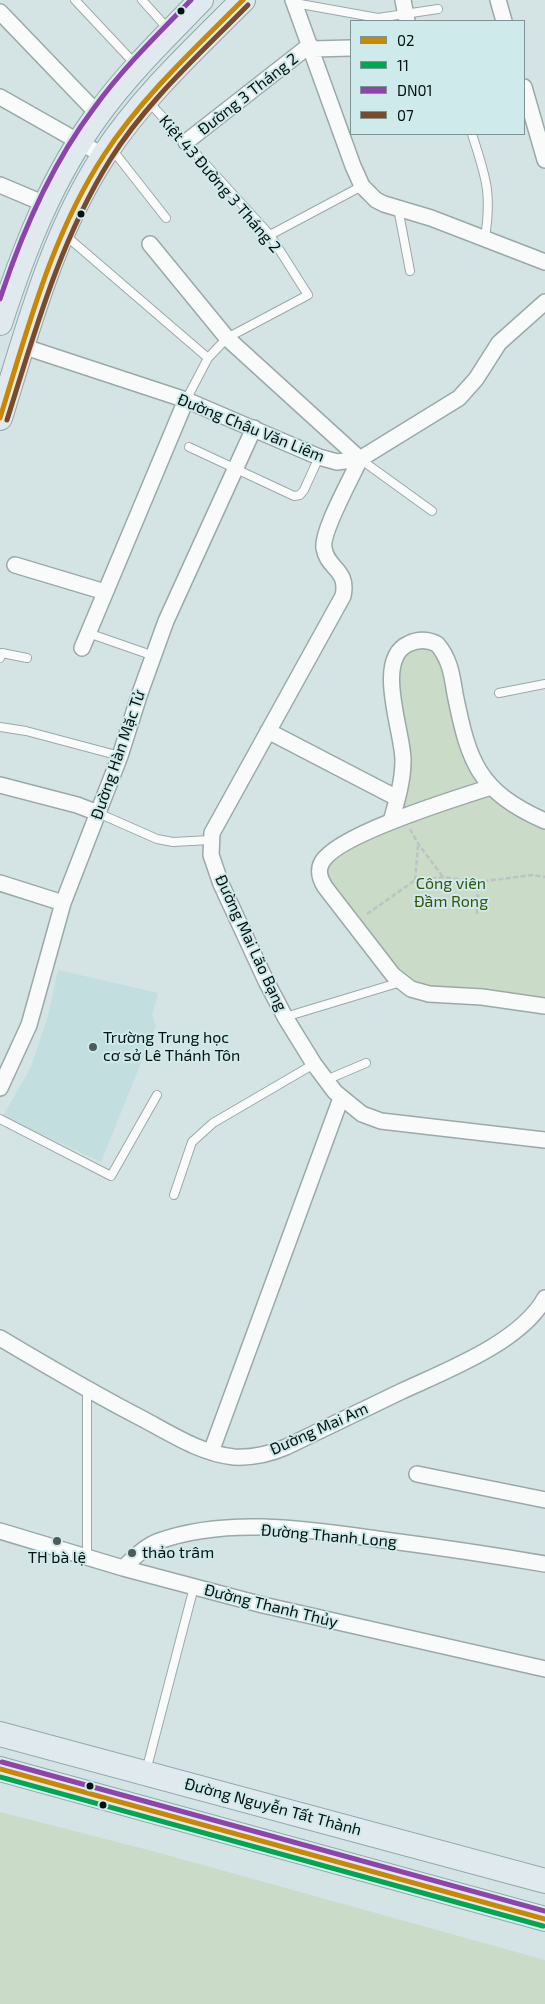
<!DOCTYPE html>
<html>
<head>
<meta charset="utf-8">
<style>
  body { margin:0 }
  #map { position:relative; width:545px; height:2004px; overflow:hidden; background:#d4e4e4; font-family:"Exo 2",sans-serif }
  canvas { display:block }
  .legend { position:absolute; left:350px; top:20px; width:175px; height:115px; box-sizing:border-box; background:#ceeaea; border:1px solid #7e9393; margin:0; padding:6px 9px; list-style:none; font-size:15px; color:#071111 }
  .legend li { display:flex; align-items:center; gap:10px; height:25px }
  .legend b { width:25px; border:1px solid #7e9393 }
</style>
</head>
<body>
<div id="map">
<canvas width="545" height="2004"></canvas>
<ul class="legend">
<li><b style="height:6px;background:#c78803"></b>02</li>
<li><b style="height:6px;background:#00a651"></b>11</li>
<li><b style="height:6px;background:#8e44ad"></b>DN01</li>
<li><b style="height:6px;background:#7a4b2a"></b>07</li>
</ul>
</div>
<script>
const ctx = document.querySelector('canvas').getContext('2d');
ctx.lineJoin = 'round';
function fill(path, color) {
  ctx.fillStyle = color;
  ctx.fill(path, 'evenodd');
}
function stroke(path, color, width, dash) {
  ctx.strokeStyle = color;
  ctx.lineWidth = width;
  ctx.lineCap = dash ? 'butt' : 'round';
  ctx.setLineDash(dash || []);
  ctx.stroke(path);
}
function label(font, color, halo, rows, align = 'center') {
  ctx.font = font + ' "Exo 2",sans-serif';
  ctx.lineWidth = 4;
  ctx.setLineDash([]);
  ctx.textBaseline = 'middle';
  ctx.strokeStyle = halo;
  ctx.fillStyle = color;
  for (const [text, x, y, turn = 0] of rows) {
    ctx.save();
    ctx.translate(x, y);
    ctx.rotate((+turn || 0) * Math.PI / 180);
    ctx.textAlign = isNaN(turn) ? turn : align;
    if (halo) ctx.strokeText(text, 0, 0);
    ctx.fillText(text, 0, 0);
    ctx.restore();
  }
}
fill(new Path2D(`
  M58 970 158 993 152 1015 156 1026 101 1162 3 1116 31 1067 48 1016Z`), '#c2dede');
fill(new Path2D(`
  M437 644 472 759 491 787 545 821V1007L401 982 319 874 323 860 391 821 403 757 392 681 403 646Z
  M0 1812 156 1852 545 1960V2004H0Z`), '#cadbc8');
const service = new Path2D(`
  M75 0 136 65
  M142 0 169 30
  M295 3 378 18 438 9
  M148 101 270 235 308 295 227 338 208 358 186 400
  M472 134C486 178 492 192 485 238
  M111 148 166 218
  M398 208 410 271
  M65 235 208 358
  M270 235 362 186
  M189 447 294 496 300 495 304 490 319 457
  M360 459 432 511
  M88 633 154 656
  M0 658 2 653 27 658
  M499 693 545 684
  M0 727 26 731 120 756
  M98 813 157 839 173 842 210 840
  M285 1017 401 982
  M326 1080 366 1063
  M0 1119 111 1176 157 1095
  M174 1195 192 1142 213 1123 314 1064
  M87 1390V1557
  M146 1771 194 1587`);
const minor = new Path2D(`
  M293 0 353 166 362 186 376 200 384 204 431 218 545 262
  M403 0 407 21
  M498 0 504 21
  M0 12 98 114
  M312 49 351 48
  M524 87 545 160
  M0 97 104 156
  M186 142 310 45
  M0 185 45 204
  M150 244 227 338 360 459C352 477 321 532 324 548 327 569 349 569 343 596L212 833 211 855 221 884 266 981 285 1017 314 1064 335 1092 362 1114 381 1121 545 1140
  M22 346 186 400 319 457 337 462 360 459 459 398 476 379 499 343 545 302
  M15 565 105 592
  M82 648 186 400
  M268 731 397 798
  M0 785 77 805 98 813
  M491 787C457 798 338 834 322 862 317 871 320 879 325 887L393 975 411 989 429 994 482 997 545 1006
  M391 821C397 801 403 781 403 760 403 732 374 660 408 644 418 639 427 639 437 644 450 659 452 675 455 694 469 763 478 791 545 821
  M0 883 63 903
  M0 1088 29 1025 63 903 120 756 140 693 166 621 254 428
  M0 1338C47 1366 94 1394 143 1419 171 1434 202 1454 234 1457 253 1458 270 1454 286 1447 324 1429 362 1410 400 1392 445 1371 520 1343 545 1298
  M211 1452 341 1098
  M417 1474 545 1500
  M0 1531 123 1568 263 1605 545 1669
  M123 1568C134 1558 145 1546 159 1541 230 1516 312 1530 384 1540 438 1547 492 1555 545 1564`);
const primary = new Path2D(`
  M0 323C24 249 52 177 99 113 129 72 166 36 201 0
  M0 418C28 328 52 235 104 155 142 97 194 49 243 0
  M0 1734 545 1881
  M0 1769 545 1919`);
stroke(service, '#9ba8a8', 10);
stroke(minor, '#9ba8a8', 18);
stroke(primary, '#91a7ae', 26);
stroke(new Path2D(`
  M410 829 419 845 443 877
  M415 880 418 846
  M367 914 414 881 443 877 478 882 532 875 545 877
  M477 914 478 882`), '#bdc3c3', 2.5, [5, 2.5]);
stroke(service, '#f9fbfb', 8);
stroke(minor, '#f9fbfb', 15);
stroke(primary, '#e0eaee', 24);
stroke(new Path2D(`
  M0 418C28 328 52 234 104 155 142 97 194 49 243 0
  M0 1769 545 1919`), '#c78803', 5);
stroke(new Path2D(`
  M0 1777 543 1926`), '#00a651', 5);
stroke(new Path2D(`
  M0 299C22 232 51 165 94 108 122 69 157 35 191 0
  M2 1762 545 1911`), '#8e44ad', 5);
stroke(new Path2D(`
  M7 420C35 331 60 240 110 160 146 102 200 54 248 5`), '#7a4b2a', 5);
for (const [x, y, r, color] of [
  [181,11,4.5,"#071111"],
  [81,214,4.5,"#071111"],
  [93,1047,5,"#4f5b5b"],
  [57,1541,5,"#4f5b5b"],
  [132,1553,5,"#4f5b5b"],
  [90,1786,4.5,"#071111"],
  [103,1805,4.5,"#071111"]
]) {
  const dot = new Path2D();
  dot.arc(x, y, r, 0, 2 * Math.PI);
  ctx.fillStyle = color;
  ctx.fill(dot);
  stroke(dot, '#ceeaea', 2);
}
label('16px', '#071111', '#ceeaea', [
  ["Đường 3 Tháng 2",248,94,-38],
  ["Kiệt 43 Đường 3 Tháng 2",220,184,49],
  ["Đường Châu Văn Liêm",251,428,22],
  ["Đường Hàn Mặc Tử",118,755,-71],
  ["Đường Mai Lão Bạng",251,943,65],
  ["Đường Mai Am",319,1429,-24],
  ["Đường Thanh Long",329,1536,5],
  ["Đường Thanh Thủy",271,1606,14],
  ["Đường Nguyễn Tất Thành",273,1807,15]
]);
label('16px', '#38540a', '#ceeaea', [
  ["Công viên",451,884],
  ["Đầm Rong",451,902]
]);
label('16px', '#071111', '#ceeaea', [
  ["Trường Trung học",103,1038],
  ["cơ sở Lê Thánh Tôn",103,1056],
  ["thảo trâm",142,1553],
  ["TH bà lệ",57,1558,"center"]
], 'left');
</script>
</body>
</html>
